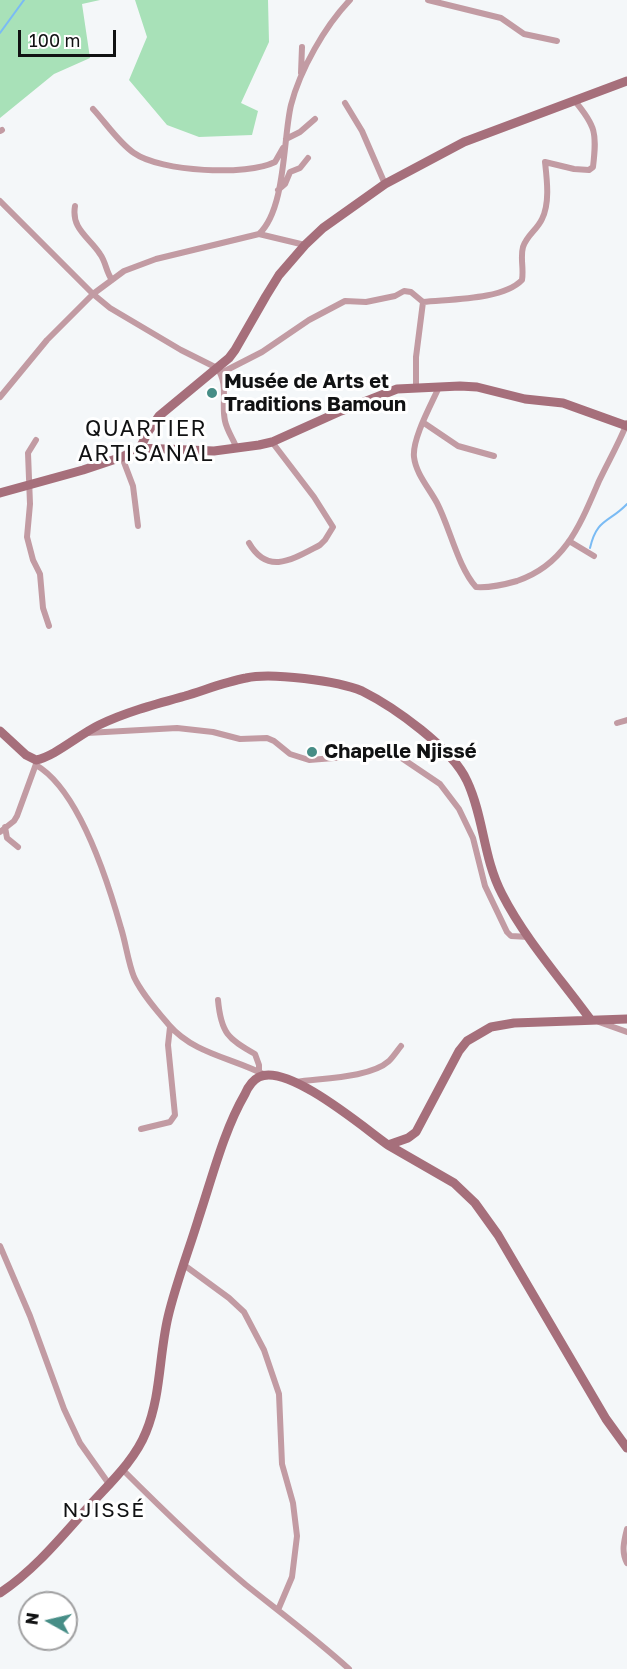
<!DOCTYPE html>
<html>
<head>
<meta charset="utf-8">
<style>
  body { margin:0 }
  #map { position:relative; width:627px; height:1669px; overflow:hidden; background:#f4f7f9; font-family:"Golos Text",sans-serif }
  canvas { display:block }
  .north { position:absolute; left:18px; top:1591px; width:60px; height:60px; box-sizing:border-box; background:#fff; border:2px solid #a0a0a1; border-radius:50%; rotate:278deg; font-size:16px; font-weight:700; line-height:24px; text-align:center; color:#111213 }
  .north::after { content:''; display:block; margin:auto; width:21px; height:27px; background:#468d86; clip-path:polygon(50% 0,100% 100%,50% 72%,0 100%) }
  .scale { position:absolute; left:18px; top:30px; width:98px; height:27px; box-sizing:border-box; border:3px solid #111213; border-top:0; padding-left:8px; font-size:18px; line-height:21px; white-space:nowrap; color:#111213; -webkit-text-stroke:4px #fff; paint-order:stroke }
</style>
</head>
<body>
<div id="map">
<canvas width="627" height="1669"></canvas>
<div class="north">N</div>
<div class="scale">100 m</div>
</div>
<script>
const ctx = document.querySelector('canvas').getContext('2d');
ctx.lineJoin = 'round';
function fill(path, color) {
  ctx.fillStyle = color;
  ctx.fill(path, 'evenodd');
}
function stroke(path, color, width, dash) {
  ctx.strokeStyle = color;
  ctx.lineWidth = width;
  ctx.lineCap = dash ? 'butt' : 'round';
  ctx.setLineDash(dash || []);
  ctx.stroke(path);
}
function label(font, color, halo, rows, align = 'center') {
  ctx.font = font + ' "Golos Text",sans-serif';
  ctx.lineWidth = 6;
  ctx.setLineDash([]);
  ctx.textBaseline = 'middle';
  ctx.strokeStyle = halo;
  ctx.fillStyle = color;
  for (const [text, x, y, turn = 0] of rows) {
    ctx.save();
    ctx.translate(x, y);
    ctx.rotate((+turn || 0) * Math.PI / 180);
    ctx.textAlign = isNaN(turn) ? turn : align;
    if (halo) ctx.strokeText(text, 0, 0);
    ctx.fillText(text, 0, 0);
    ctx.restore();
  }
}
fill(new Path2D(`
  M0 0H100L82 4 90 58 54 74 0 118Z
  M135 0H268L269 42 241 103 258 111 252 135 199 137 167 125 129 80 147 37Z`), '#a8e1b8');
stroke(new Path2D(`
  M0 33 24 0
  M590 548C597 518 609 523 627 504`), '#7abbf4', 2);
stroke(new Path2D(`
  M428 0 501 18 524 34 557 41
  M301 73 302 47
  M345 103 362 131 385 184
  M93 109C106 123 119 143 134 153 161 172 247 176 275 162L283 148
  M0 131 2 130
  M286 139 300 132 315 119
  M278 190 285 184 290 172 300 168 308 158
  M0 201 93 294 110 308 181 350 217 368C229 384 221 403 225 421 227 431 234 440 237 449
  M75 206C71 229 89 237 100 254 106 262 106 272 112 280
  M259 234 305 245
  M221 373 262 352 309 320 345 301 366 302 395 296 404 291 411 292 423 302
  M439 387C431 405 412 439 414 457 416 474 429 488 437 503 450 528 458 567 476 587 490 588 503 585 517 581 565 565 580 525 599 481 608 462 619 443 627 423
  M416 388V357L423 302C450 299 503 300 522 280 524 268 520 258 523 247 527 235 537 230 542 219 550 203 547 180 545 162L574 169 589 170 593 167C597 133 596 126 574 100
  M0 397 47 340 93 294 124 271 156 259 259 234C286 209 283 138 291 105 300 70 325 26 350 0
  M424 423 458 446 494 456
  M36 440 28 453 30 504 27 537 33 560 40 574 43 608 49 626
  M122 457 133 486 138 526
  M569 541 594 556
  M249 543C268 576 293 559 320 545L325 540 333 527 314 497 272 442
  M617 723 627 720
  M87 733 177 728 213 732 240 739 267 738 274 741 290 754 309 760 384 754 400 757 440 784 459 809 473 838 485 886 507 932 511 936 529 937
  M36 765C79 790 108 882 121 928 126 944 128 962 134 977 142 994 157 1011 169 1025 194 1054 233 1058 265 1075
  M5 827 7 838 18 847
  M0 832 14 821 17 816 36 764
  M218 1000C221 1033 228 1039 255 1054L259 1065V1072
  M599 1022 627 1032
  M296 1082C322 1078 370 1078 389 1061 393 1057 397 1051 401 1046
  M141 1129 170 1122 175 1115 168 1045 170 1027
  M0 1246 30 1316 64 1409 80 1443 109 1484
  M184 1265 229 1298 244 1312 264 1350 279 1394 282 1464 293 1503 297 1536 292 1577 278 1610
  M122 1469C162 1509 203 1549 246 1585 281 1613 316 1639 349 1669
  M627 1529C624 1541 621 1552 627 1563`), '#c29ba3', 6);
stroke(new Path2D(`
  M140 448 214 451 259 445 272 442 341 411 397 389 460 386 477 387 525 399 563 403 627 426
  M0 493 83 470 122 457 140 448 148 432 159 416 229 358 235 350 266 296 279 275 305 245 323 228 385 184 464 142 627 81
  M0 731 26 755 36 760C54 757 80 734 99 725 126 712 156 704 185 696 205 690 225 682 246 678 271 672 338 681 362 691 394 707 452 748 467 781 484 817 483 858 502 894 525 939 560 978 590 1019
  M388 1145 454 1183 475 1203 498 1235 606 1419 627 1448
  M0 1593C35 1570 63 1535 91 1504 110 1483 135 1460 146 1432 161 1396 159 1355 168 1317 176 1283 189 1250 199 1217 212 1178 224 1130 245 1094 248 1087 253 1080 259 1077 288 1063 364 1128 388 1145L408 1138 416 1132 459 1051 467 1041 491 1027 514 1023 627 1019`), '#a66f7b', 9);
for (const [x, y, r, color] of [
  [212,393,6,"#468d86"],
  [312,752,6,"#468d86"]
]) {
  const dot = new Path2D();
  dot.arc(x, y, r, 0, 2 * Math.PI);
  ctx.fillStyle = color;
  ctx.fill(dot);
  stroke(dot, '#fff', 2);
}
label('bold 20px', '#111213', '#fff', [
  ["Musée de Arts et",224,382],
  ["Traditions Bamoun",224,405],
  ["Chapelle Njissé",324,752]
], 'left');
ctx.letterSpacing = '1.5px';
label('21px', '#111213', '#fff', [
  ["NJISSÉ",104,1510]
]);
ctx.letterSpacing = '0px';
ctx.letterSpacing = '1.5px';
label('22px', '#111213', '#fff', [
  ["QUARTIER",146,429],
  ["ARTISANAL",146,454]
]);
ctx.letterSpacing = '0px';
</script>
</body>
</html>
